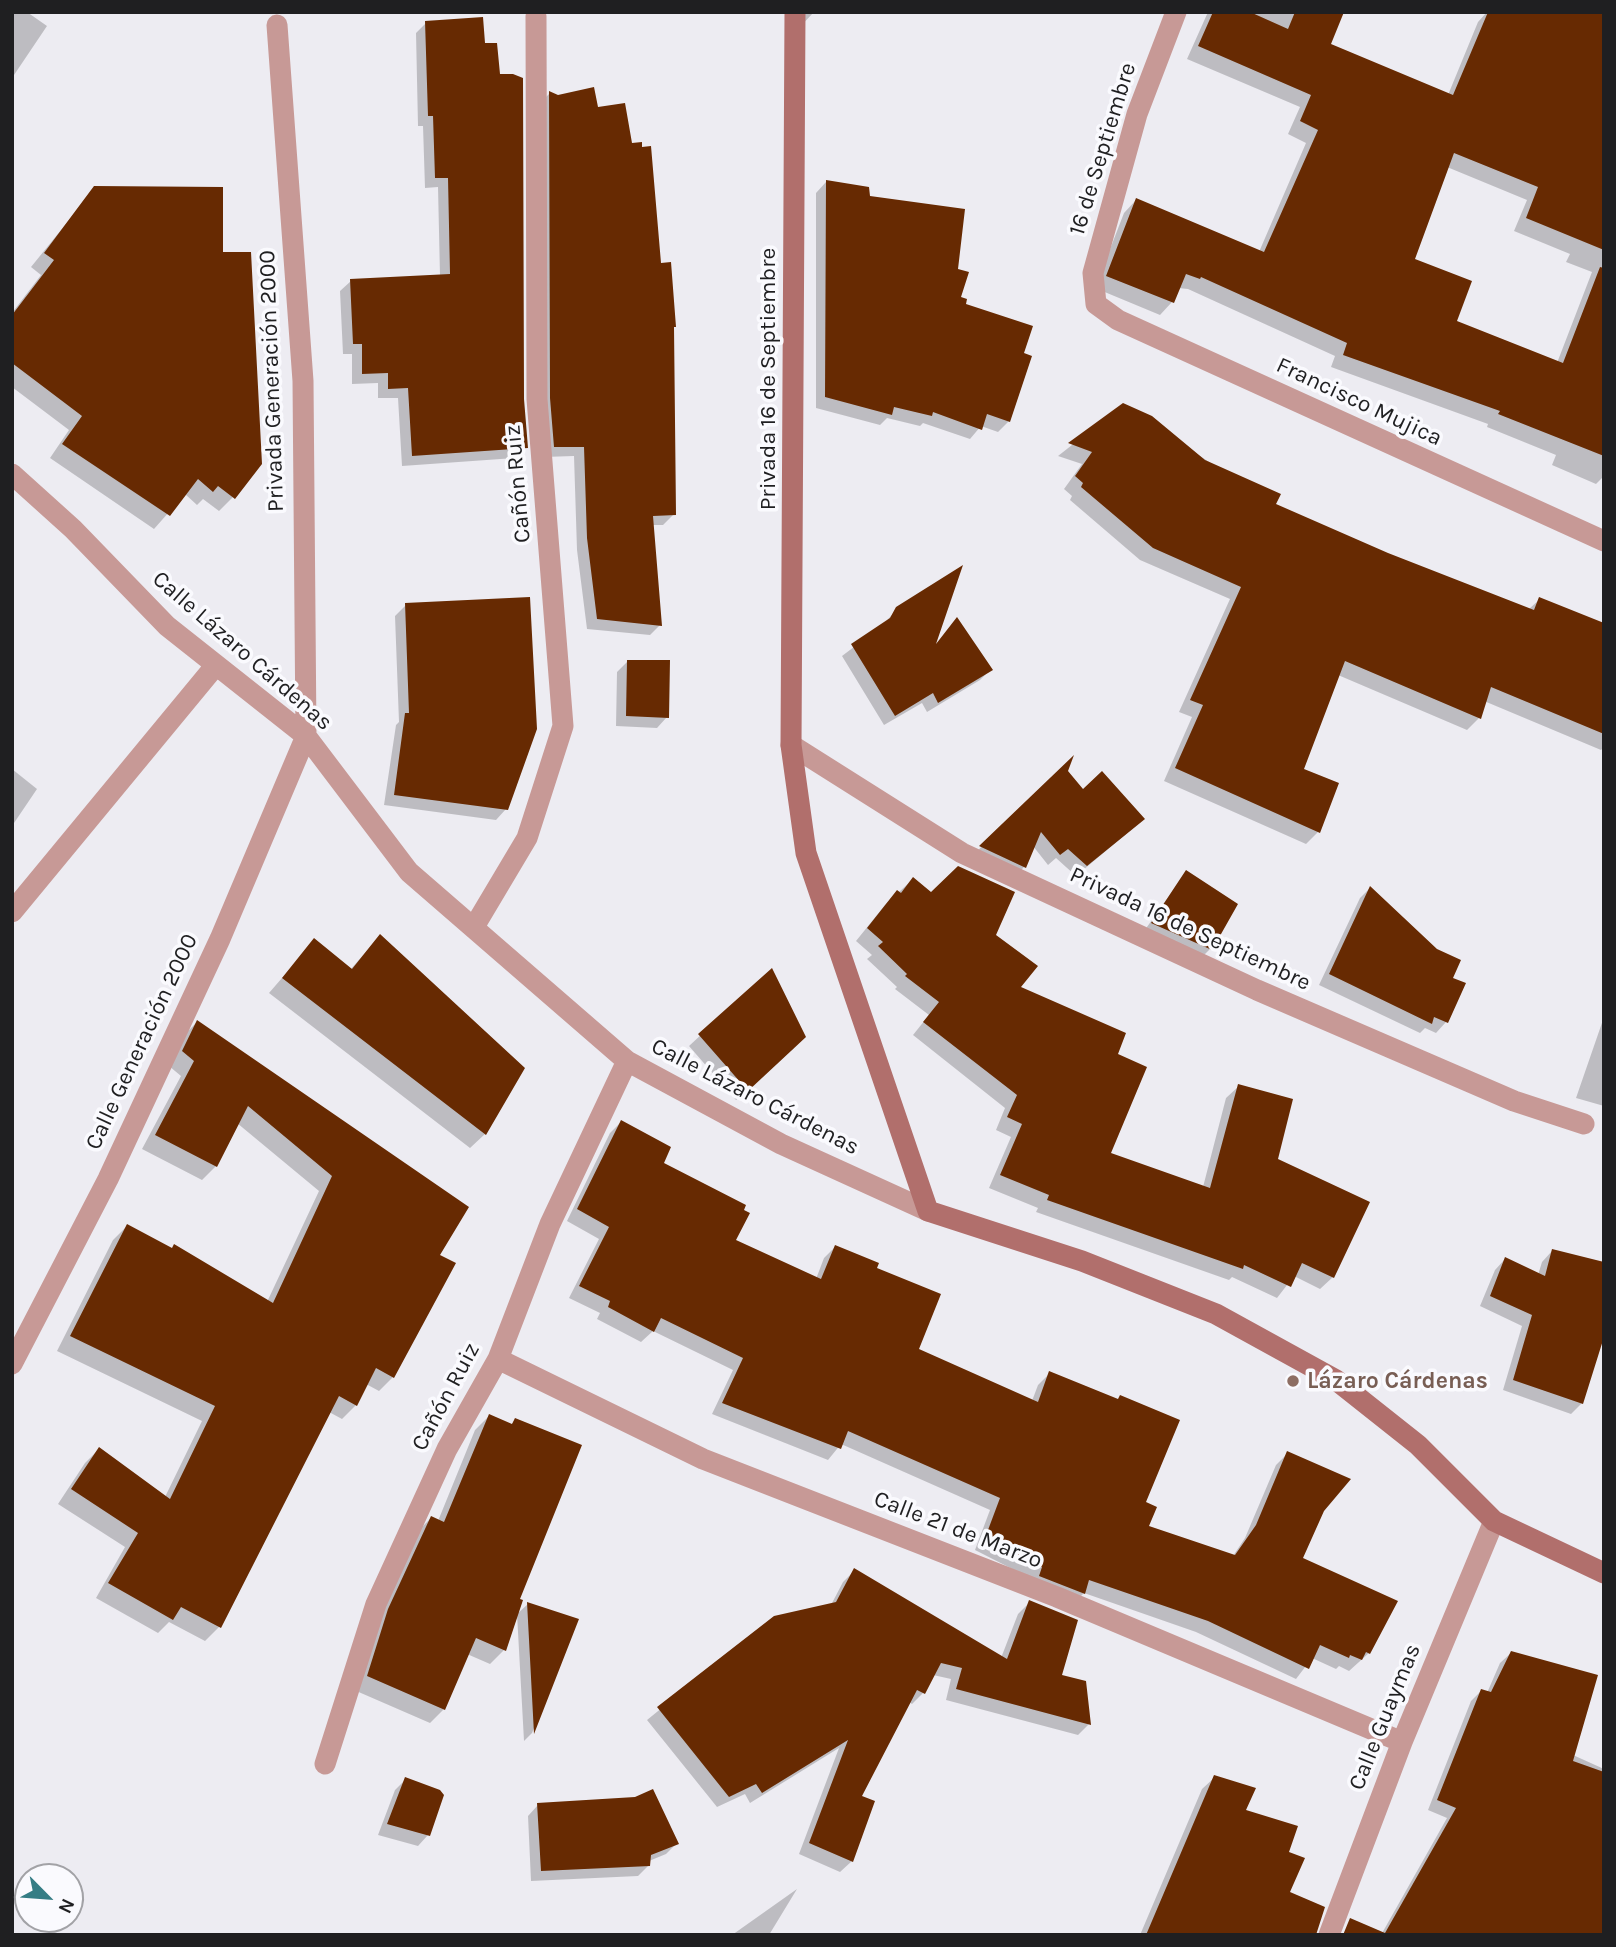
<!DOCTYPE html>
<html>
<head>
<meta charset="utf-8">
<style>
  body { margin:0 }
  #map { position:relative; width:1616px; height:1947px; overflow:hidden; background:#edecf2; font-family:Karla,sans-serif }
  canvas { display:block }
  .frame { position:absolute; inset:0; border:14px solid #1f1f21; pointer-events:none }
  .north { position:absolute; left:14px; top:1863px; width:70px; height:70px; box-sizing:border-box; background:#fafafe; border:2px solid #a2a2a6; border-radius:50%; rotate:115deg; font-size:19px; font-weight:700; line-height:28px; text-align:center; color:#1f1f21 }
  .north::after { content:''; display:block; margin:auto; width:24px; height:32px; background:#357d85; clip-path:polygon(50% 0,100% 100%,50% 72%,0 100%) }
</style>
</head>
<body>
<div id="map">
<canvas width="1616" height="1947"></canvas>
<div class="frame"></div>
<div class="north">N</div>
</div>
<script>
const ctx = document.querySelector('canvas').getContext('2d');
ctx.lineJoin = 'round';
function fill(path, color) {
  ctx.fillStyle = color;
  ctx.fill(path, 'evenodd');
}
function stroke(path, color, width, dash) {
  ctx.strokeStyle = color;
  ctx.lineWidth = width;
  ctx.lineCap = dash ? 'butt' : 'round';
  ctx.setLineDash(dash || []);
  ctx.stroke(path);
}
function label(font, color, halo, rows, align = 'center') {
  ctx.font = font + ' Karla,sans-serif';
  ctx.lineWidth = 7;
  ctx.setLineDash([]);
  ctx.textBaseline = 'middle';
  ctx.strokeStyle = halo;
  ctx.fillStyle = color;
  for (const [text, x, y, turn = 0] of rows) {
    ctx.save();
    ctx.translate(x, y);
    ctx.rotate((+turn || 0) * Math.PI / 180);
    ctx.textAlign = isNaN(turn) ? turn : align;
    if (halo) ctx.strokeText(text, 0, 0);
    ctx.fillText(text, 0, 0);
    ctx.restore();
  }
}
fill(new Path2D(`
  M12 12H27L47 26 12 78Z
  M792 12H814L798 29Z
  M1208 12H1343L1329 45 1448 95 1478 22 1487 12 1604 13V476L1596 484 1552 465 1556 455 1487 427 1488 424 1331 367 1335 356 1188 289 1178 288 1172 302 1160 315 1095 288 1124 213 1136 200 1259 252 1306 143 1288 134 1300 107 1187 59ZM1447 167 1527 200 1514 231 1570 254 1566 262 1592 272 1557 363 1455 322 1413 260Z
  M426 23 522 399 526 447 515 458 402 466 398 398H378V383L352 384V354H343L340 291 351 281 440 276 438 187 425 188 423 126H418L416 33Z
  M550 93 597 109 630 145 659 264 674 514 663 525H652L660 625 650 635 587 629 577 550 574 456 544 457 540 103Z
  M826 182 869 198 956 270 959 298 963 305 1022 354 1030 357 1009 421 998 432 981 426 970 439 923 423 920 426 887 418 880 425 816 408V193Z
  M95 188 221 254 233 497 219 511 203 499 197 505 185 494 154 529 50 458 69 430 12 387V313L41 275 31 267Z
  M1123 405 1274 505 1387 554 1529 609 1540 599 1604 625V747L1601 750 1484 701 1479 718 1467 730 1338 675 1302 770 1318 832 1306 844 1164 781 1192 717 1179 712 1230 599 1140 560 1070 500 1072 496 1064 489 1082 464 1058 456Z
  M406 605 506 809 496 820 384 805 396 725 399 722 395 616Z
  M897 609 935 646 957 620 991 669 980 680 927 712 922 703 884 725 842 656 883 625Z
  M628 661 667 717 657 728 616 726 617 672Z
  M1070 761 1066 771 1082 791 1132 829 1076 876 1056 858 1048 865 1033 846 1024 867 1013 878 970 858Z
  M12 769 37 789 12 826Z
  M1186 872 1210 949 1200 959 1142 934Z
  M913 879 931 895 994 936 1018 987 1116 1055 1109 1154 1203 1187 1226 1098 1239 1086 1333 1277 1320 1289 1294 1276 1277 1298 1232 1277 1229 1280 1036 1212 1038 1208 989 1188 1011 1137 996 1130 1005 1108 913 1035 929 1015 895 989 897 987 867 959 872 955 856 941 885 905Z
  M1370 888 1451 978 1464 984 1446 1022 1436 1033 1425 1028 1420 1033 1319 985 1360 898Z
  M380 936 485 1134 470 1148 269 993 314 941 350 970Z
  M771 970 794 1048 736 1100 689 1046Z
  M1604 1017V1106L1576 1098Z
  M197 1022 437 1256 393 1377 379 1391 366 1384 356 1405 342 1419 329 1412 219 1627 205 1641 169 1622 158 1633 96 1598 125 1547 58 1504 85 1463 99 1449 165 1497 202 1421 57 1351 113 1240 127 1226 267 1302 319 1191 237 1123 216 1166 202 1180 142 1149 181 1076 169 1066 183 1036Z
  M621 1122 734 1240 816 1279 824 1258 835 1247 875 1269 917 1350 1032 1401 1038 1385 1050 1373 1144 1503 1147 1527 1233 1556 1245 1538 1276 1465 1287 1454 1322 1510 1300 1559 1369 1653 1349 1671 1339 1666 1336 1669 1312 1658 1296 1679 1196 1632 1084 1593 1072 1605 1032 1579 975 1550 990 1510 841 1444 828 1460 712 1414 733 1370 653 1331 641 1342 597 1319 600 1313 569 1298 599 1239 567 1221 610 1133Z
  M1552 1251 1582 1403 1571 1414 1503 1390 1522 1326 1480 1306 1495 1270 1505 1259 1538 1275 1542 1262Z
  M489 1416 511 1425 515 1420 504 1650 490 1664 467 1654 444 1709 430 1723 354 1690 375 1624 417 1532 431 1518 438 1521 475 1430Z
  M855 1570 1001 1658 1018 1614 1030 1602 1060 1676 1089 1724 1078 1735 946 1700 951 1679 933 1675 923 1693 912 1704 909 1702 859 1797 852 1861 840 1872 799 1854 839 1748 750 1803 745 1794 717 1807 647 1720 774 1617 831 1605 843 1582Z
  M528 1604 577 1620 532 1733 524 1741 517 1614Z
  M1511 1653 1573 1755 1604 1769V1935H1381L1447 1818 1428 1810 1471 1701 1481 1691 1487 1693 1500 1663Z
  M1215 1777 1287 1853 1270 1935H1140L1202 1789Z
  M406 1779 428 1835 418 1846 378 1835 395 1790Z
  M538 1805 677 1843 666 1854 649 1861 648 1866 638 1876 531 1881 528 1816Z
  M797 1889 769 1935H732Z`), '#0003');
fill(new Path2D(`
  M1213 12H1250L1288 29 1295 12H1344L1331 44 1453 95 1488 12H1604V250L1526 218 1538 187 1454 153 1415 259 1472 281 1457 321 1563 363 1600 267 1604 268V456L1498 414 1500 411 1343 355 1347 343 1201 277 1200 279 1186 274 1174 303 1106 276 1136 198 1264 252 1318 130 1300 121 1311 95 1198 46Z
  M483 17 485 43H497L500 74H513L523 78 524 399 528 448 412 456 408 388 388 389V373L362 374V344H353L350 279 450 274 448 178H435L433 116H428L425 21Z
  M594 87 598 107 625 103 632 143 642 142V147L651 146 661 263 671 262 676 327H674L676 515 653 516 662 626 597 619 587 538 584 447H554L550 398 549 91 558 95Z
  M826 180 869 187 870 196 965 209 958 269 969 272 961 297 967 299 966 304 1033 326 1024 353 1032 356 1010 422 987 414 982 430 933 412 932 416 894 407 892 415 825 397Z
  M94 186 223 187V252H251L262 464 235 499 218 486 213 492 198 479 170 516 62 444 82 416 12 363V315L54 260 44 253Z
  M1123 403 1152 416 1205 460 1281 494 1276 504 1388 553 1534 610 1539 597 1604 623V734L1491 687 1481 719 1345 661 1304 769 1339 783 1320 833 1175 768 1203 705 1190 700 1241 587 1153 548 1081 487 1083 483 1075 476 1092 452 1068 443Z
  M963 565 936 644 957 617 993 670 938 703 933 693 895 716 851 644 890 618 896 607Z
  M530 597 537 729 508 810 394 795 405 713H409L405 603Z
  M627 660H670L669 718 626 716Z
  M1074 755 1068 771 1083 789 1102 771 1145 819 1087 866 1068 849 1060 855 1041 832 1026 868 979 846Z
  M958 866 1015 892 996 935 1038 966 1021 987 1126 1033 1118 1054 1147 1067 1111 1153 1210 1188 1238 1084 1293 1099 1278 1159 1370 1202 1334 1278 1302 1263 1291 1287 1244 1265 1243 1269 1047 1200 1049 1195 1000 1175 1022 1124 1007 1117 1017 1095 923 1022 939 1002 905 976 907 974 878 946 883 942 867 928 897 890 901 893 913 877 931 892Z
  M1186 870 1238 904 1212 950 1151 923Z
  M1370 886 1437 949 1461 960 1453 978 1466 983 1448 1023 1434 1017 1432 1024 1329 974Z
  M380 934 525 1068 486 1135 282 978 314 938 352 969Z
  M772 968 806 1037 748 1091 698 1034Z
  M197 1020 469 1207 440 1255 456 1263 394 1378 376 1368 357 1406 339 1396 221 1628 181 1607 173 1620 108 1583 138 1533 71 1489 99 1447 170 1499 215 1406 70 1336 127 1224 172 1248 174 1244 273 1303 332 1176 248 1106 217 1167 155 1135 194 1061 182 1051Z
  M621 1120 671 1147 664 1163 746 1205 744 1210 750 1213 736 1240 821 1279 835 1245 879 1263 877 1268 941 1294 919 1349 1038 1402 1049 1371 1118 1399 1120 1395 1180 1420 1146 1502 1157 1507 1149 1526 1235 1555 1256 1525 1287 1451 1351 1479 1324 1511 1303 1558 1398 1601 1370 1654 1366 1652 1362 1660 1350 1655 1349 1658 1320 1645 1309 1669 1208 1621 1089 1580 1085 1594 1039 1576 1042 1567 985 1538 1000 1498 848 1431 841 1449 722 1403 743 1358 661 1318 654 1332 608 1307 610 1301 579 1286 609 1227 577 1209Z
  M1552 1249 1604 1262V1337L1583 1404 1513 1380 1532 1315 1490 1296 1505 1257 1545 1276Z
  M489 1414 512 1424 515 1418 582 1445 520 1599 523 1600 506 1651 476 1638 445 1710 367 1676 388 1609 431 1516 444 1522Z
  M854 1568 1007 1659 1029 1600 1078 1620 1062 1675 1086 1681 1091 1725 956 1689 962 1668 941 1663 925 1694 917 1690 862 1796 875 1801 853 1862 809 1843 848 1740 762 1793 756 1784 729 1797 657 1707 774 1616 836 1602Z
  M527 1602 579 1619 534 1734Z
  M1511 1651 1598 1675 1573 1761 1604 1772V1935H1343L1350 1918 1385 1933 1456 1808 1437 1800 1481 1689 1491 1692Z
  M1214 1775 1256 1788 1246 1810 1298 1826 1289 1852 1305 1858 1290 1892 1325 1907 1316 1935H1146Z
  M405 1777 440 1790 444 1795 430 1836 387 1824Z
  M653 1789 679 1844 651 1855 650 1866 541 1871 537 1803 635 1797Z`), '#672a02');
stroke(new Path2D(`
  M1176 12 1137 114 1093 273 1096 304 1118 320 1604 541
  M12 474 73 529 167 626 306 736 409 872 627 1061 781 1144 928 1211
  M791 745 962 853 1257 990 1514 1101 1584 1124
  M12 912 216 665
  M474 927 527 838 563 726 537 399 536 16
  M498 1359 703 1459 1057 1597 1402 1742
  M12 1364 108 1179 220 939 306 736 303 381 277 25
  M325 1764 376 1604 447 1449 498 1359 550 1224 627 1061
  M1329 1935 1402 1742 1494 1521`), '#c79996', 21);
stroke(new Path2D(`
  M795 12 791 745 806 853 928 1211 1082 1261 1216 1314 1336 1380 1418 1445 1494 1521 1604 1573`), '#b16f6c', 21);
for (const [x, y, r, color] of [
  [1293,1381,7,"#8d6e63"]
]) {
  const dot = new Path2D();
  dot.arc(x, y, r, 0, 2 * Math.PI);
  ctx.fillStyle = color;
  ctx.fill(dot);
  stroke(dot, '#fafafe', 2.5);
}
label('23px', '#1f1f21', '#fafafe', [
  ["16 de Septiembre",1103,149,-73],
  ["Privada 16 de Septiembre",768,379,-90],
  ["Privada Generación 2000",272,381,-92],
  ["Francisco Mujica",1359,402,25],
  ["Cañón Ruiz",518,484,-95],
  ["Calle Lázaro Cárdenas",242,651,41],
  ["Privada 16 de Septiembre",1190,929,25],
  ["Calle Generación 2000",142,1042,-65],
  ["Calle Lázaro Cárdenas",755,1097,27],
  ["Cañón Ruiz",446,1397,-62],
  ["Calle 21 de Marzo",958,1530,21],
  ["Calle Guaymas",1385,1717,-68]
]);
label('bold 23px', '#785e54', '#fafafe', [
  ["Lázaro Cárdenas",1307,1381]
], 'left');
</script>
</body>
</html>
